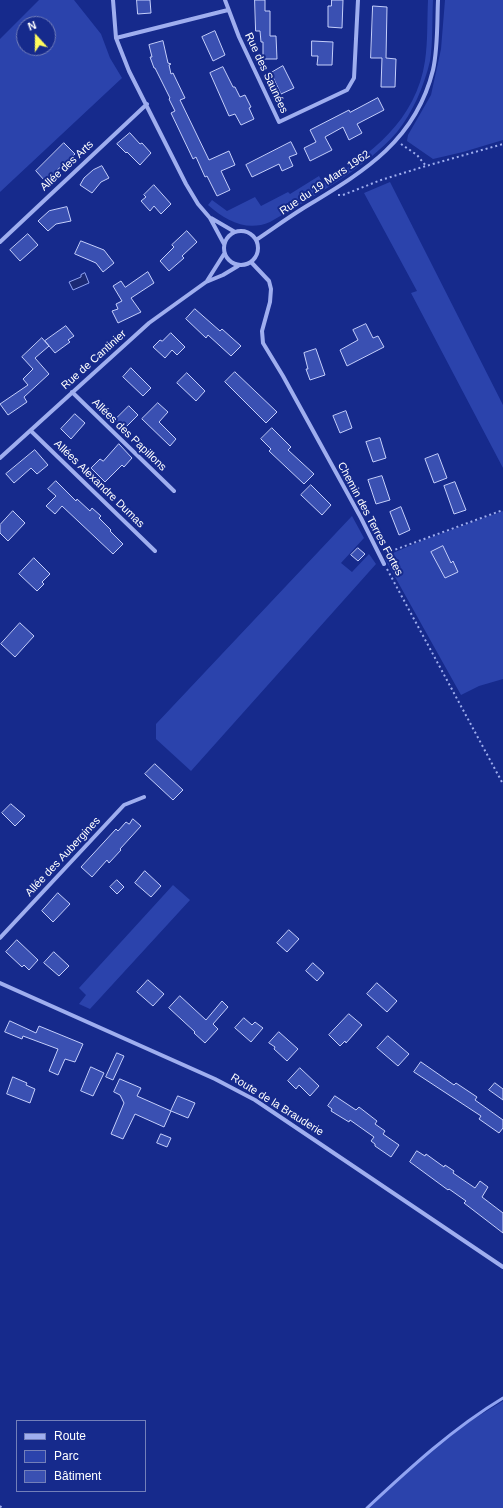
<!DOCTYPE html>
<html>
<head>
<meta charset="utf-8">
<style>
  body { margin:0 }
  #map { position:relative; width:503px; height:1508px; overflow:hidden; background:#162a8c; font-family:Helvetica,sans-serif }
  canvas { display:block }
  .legend { position:absolute; left:16px; top:1420px; width:130px; height:72px; box-sizing:border-box; background:#162a8c; border:1px solid #737fba; margin:0; padding:5px 7px; list-style:none; font-size:12px; color:#fff }
  .legend li { display:flex; align-items:center; gap:8px; height:20px }
  .legend b { width:20px; border:1px solid #737fba }
  .north { position:absolute; left:16px; top:16px; width:40px; height:40px; box-sizing:border-box; background:#162a8c; border:1px solid #737fba; border-radius:50%; rotate:339deg; font-size:11px; font-weight:700; line-height:16px; text-align:center; color:#fff }
  .north::after { content:''; display:block; margin:auto; width:14px; height:18px; background:#fffb5d; clip-path:polygon(50% 0,100% 100%,50% 72%,0 100%) }
</style>
</head>
<body>
<div id="map">
<canvas width="503" height="1508"></canvas>
<ul class="legend">
<li><b style="height:5px;background:#9faeef"></b>Route</li>
<li><b style="height:11px;background:#2b43ac"></b>Parc</li>
<li><b style="height:11px;background:#3a50b2"></b>Bâtiment</li>
</ul>
<div class="north">N</div>
</div>
<script>
const ctx = document.querySelector('canvas').getContext('2d');
ctx.lineJoin = 'round';
function fill(path, color) {
  ctx.fillStyle = color;
  ctx.fill(path, 'evenodd');
}
function stroke(path, color, width, dash) {
  ctx.strokeStyle = color;
  ctx.lineWidth = width;
  ctx.lineCap = dash ? 'butt' : 'round';
  ctx.setLineDash(dash || []);
  ctx.stroke(path);
}
function label(font, color, halo, rows, align = 'center') {
  ctx.font = font + ' Helvetica,sans-serif';
  ctx.lineWidth = 4;
  ctx.setLineDash([]);
  ctx.textBaseline = 'middle';
  ctx.strokeStyle = halo;
  ctx.fillStyle = color;
  for (const [text, x, y, turn = 0] of rows) {
    ctx.save();
    ctx.translate(x, y);
    ctx.rotate((+turn || 0) * Math.PI / 180);
    ctx.textAlign = isNaN(turn) ? turn : align;
    if (halo) ctx.strokeText(text, 0, 0);
    ctx.fillText(text, 0, 0);
    ctx.restore();
  }
}
fill(new Path2D(`
  M39 0H74L101 34 110 58 122 78 0 192V39ZM24 24H48V48H24Z
  M428 0H433C432 18 433 44 430 61 424 86 413 112 397 132 366 168 311 198 270 222 247 232 226 221 208 205L212 200 227 211 255 197 261 206 288 192 290 194 319 176 323 184C371 154 416 121 425 61 428 41 427 20 428 0Z
  M445 0H503V140L463 152 433 159 407 141 408 135 431 95 441 49Z
  M390 182 503 405V468L411 293 417 291 364 193Z
  M503 511V679L479 686 461 695 385 559 386 556 421 541Z
  M352 516 364 538 341 563 352 572 369 554 376 564 191 771 156 739V724Z
  M173 885 190 900 90 1009 79 1004 86 995 79 988Z
  M503 1401V1508H368L454 1431Z`), '#2b43ac');
const water = new Path2D(`
  M85 273 89 283 73 290 69 282 81 277V275Z`);
fill(water, '#1b2974');
stroke(water, '#91a4f2', 1);
stroke(new Path2D(`
  M367 1508C410 1468 453 1428 503 1398`), '#91a4f2', 3);
const building = new Path2D(`
  M137 0H150L151 13 138 14Z
  M255 0H265V11H270V36H276L277 59H263V42H261L260 31H256Z
  M332 0H343L342 28 328 27V6H331Z
  M373 6 387 7 386 58 396 59 395 87H381L382 58H371Z
  M215 31 225 55 213 61 202 37Z
  M163 41 168 63 171 64 169 65 171 74 173 73 185 98 180 100 209 160 229 151 235 165 221 171 230 190 217 196 207 176 205 177 196 157 193 159 171 113 175 111 169 99 170 98 155 68H154L150 57H152L149 45Z
  M312 41 333 42 332 65H317L318 56H312Z
  M283 66 294 88 281 94 271 73Z
  M223 67 233 87H235L240 97 245 95 251 107 249 108 254 119 241 125 235 114 229 116 210 73Z
  M378 98 384 110 357 124 362 133 349 140 343 127 325 137 332 150 310 161 304 148 316 142 310 130 349 110 350 112Z
  M130 133 140 144 142 143 151 153 140 165 127 152 126 153 117 144Z
  M291 142 297 154 289 157 293 166 282 171 279 164 252 177 246 165Z
  M64 143 75 154 45 181 36 171Z
  M102 166 109 178 101 182 92 193 80 185 84 178 93 170Z
  M154 185 171 204 161 214 154 206 150 211 141 201 146 197 144 195Z
  M67 207 71 221 56 224 48 231 38 221 49 211Z
  M187 231 197 242 182 256 184 258 169 271 160 261 174 247 172 245Z
  M28 234 38 245 20 261 10 250Z
  M81 241 104 250 114 263 103 272 96 263 75 254Z
  M148 272 154 283 131 298 141 312 118 323 112 311 118 309 116 304 122 301 113 286 121 281 125 287Z
  M195 309 220 331 222 329 241 346 231 356 208 335 206 338 186 319Z
  M366 324 373 338 378 336 384 347 347 366 340 350 358 340 353 330Z
  M66 326 74 336 68 340 70 342 55 353 45 341Z
  M171 333 185 347 177 355 172 350 165 358 153 347 160 340 162 341Z
  M42 338 49 346 35 358 49 374 24 397 27 402 8 415 0 404 28 385 23 379 33 369 22 357Z
  M316 349 325 375 310 380 306 369H308L304 353Z
  M131 368 151 388 143 396 123 377Z
  M235 372 277 412 266 423 225 382Z
  M187 373 205 391 196 401 177 383Z
  M158 403 168 412 159 422 176 439 170 446 142 419Z
  M129 406 138 415 124 429 115 420Z
  M346 411 352 428 340 433 333 416Z
  M75 414 85 423 71 439 61 429Z
  M272 428 291 447 288 450 314 474 304 484 269 451 271 449 261 439Z
  M380 438 386 458 373 462 366 442Z
  M119 444 132 458 124 467 122 465 105 482 91 468 100 459 103 461Z
  M35 450 48 465 37 474 31 468 14 483 6 474Z
  M438 454 447 478 434 483 425 459Z
  M382 476 390 500 376 504 368 480Z
  M56 481 76 501 77 499 90 511 92 508 101 516 99 518 111 530 110 531 123 544 113 554 62 506 55 514 46 506 56 496 48 489Z
  M455 482 466 510 454 514 444 486Z
  M311 485 331 505 322 515 301 495Z
  M401 507 410 530 399 535 390 512Z
  M13 511 25 523 8 541 0 533V525Z
  M443 546 451 563 453 561 458 572 445 578 431 552Z
  M358 548 365 554 358 561 351 555Z
  M34 558 50 574 42 582 44 584 37 591 19 574Z
  M20 623 34 636 15 657 1 644Z
  M155 764 183 790 173 800 145 774Z
  M11 804 25 816 15 826 2 813Z
  M133 819 141 826 120 849 121 850 109 863 107 860 92 877 81 867 116 829 118 831 126 822 129 824Z
  M145 871 161 886 151 897 135 883Z
  M117 880 124 887 117 894 110 887Z
  M58 893 70 904 53 922 42 911Z
  M289 930 299 939 287 952 277 943Z
  M17 940 38 960 29 970 24 965 22 967 6 952Z
  M54 952 69 966 59 976 44 963Z
  M313 963 324 973 317 981 306 971Z
  M148 980 164 994 153 1006 137 992Z
  M377 983 397 1001 387 1012 367 994Z
  M180 996 206 1020 222 1001 228 1007 213 1024 218 1029 205 1043 194 1033 195 1032 169 1008Z
  M349 1014 362 1025 346 1043 345 1041 340 1046 329 1035Z
  M244 1018 252 1025 255 1022 263 1028 251 1042 235 1028Z
  M10 1021 36 1033 39 1026 83 1044 75 1062 65 1059 58 1075 49 1071 58 1049 23 1036 22 1039 5 1032Z
  M279 1032 298 1049 287 1061 274 1049 275 1047 269 1043Z
  M388 1036 409 1054 398 1066 377 1048Z
  M117 1053 124 1056 113 1080 106 1077Z
  M421 1062 454 1085 456 1083 477 1097 475 1100 503 1120V1128L499 1133 479 1119 481 1116 414 1072Z
  M91 1067 104 1073 93 1096 81 1091Z
  M300 1068 319 1086 310 1096 299 1085 296 1089 288 1081Z
  M13 1077 27 1083 26 1085 35 1089 30 1103 7 1094Z
  M120 1079 141 1088 137 1096 171 1111 164 1127 135 1114 123 1139 111 1134 124 1103 120 1095 114 1092Z
  M495 1083 503 1089V1100L489 1090Z
  M178 1096 195 1103 188 1118 171 1111Z
  M335 1096 356 1110 359 1107 377 1121 375 1124 385 1131 383 1134 399 1145 391 1157 375 1146V1144L371 1141 374 1137 350 1120 349 1122 331 1111 332 1109 328 1106Z
  M161 1134 171 1138 167 1147 157 1143Z
  M417 1151 425 1156 426 1154 444 1167 445 1165 454 1171 453 1173 475 1188 480 1181 488 1187 482 1197 503 1213V1233L464 1203 466 1201 449 1189 448 1190 410 1162Z`);
fill(building, '#3a50b2');
stroke(building, '#c5cffb', 1);
stroke(new Path2D(`
  M401 144 417 155 426 166
  M338 195H343L381 180 426 166 503 144
  M386 553 503 510
  M387 569 503 784
  M0 1506 2 1508`), '#9faeef', 2, [2, 3]);
stroke(new Path2D(`
  M113 0 116 38 129 71 186 184 198 204 210 218 224 244
  M225 0 239 37 279 122 347 90 354 78 358 0
  M116 38 228 10
  M211 218 235 232
  M224 248a17 17 0 1 1 34 0a17 17 0 1 1-34 0Z
  M256 240C271 230 286 219 302 209 361 173 415 143 433 70 438 48 437 23 438 0
  M0 242 147 104
  M251 262 269 281 271 289 270 302 262 331 263 343 283 376 361 518 384 564
  M207 281 224 254
  M72 392 174 491
  M31 431 155 551
  M0 458 149 323 206 282 223 275 238 266
  M0 938 124 805 144 797
  M0 983 215 1079 255 1100 503 1267`), '#9faeef', 4);
label('11px', '#fff', '#162a8c', [
  ["Rue des Saunées",266,73,65],
  ["Allée des Arts",67,166,-43],
  ["Rue du 19 Mars 1962",325,183,-34],
  ["Rue de Cantinier",94,360,-42],
  ["Allées des Papillons",129,435,44],
  ["Allées Alexandre Dumas",99,484,44],
  ["Chemin des Terres Fortes",370,519,62],
  ["Allée des Aubergines",63,857,-47],
  ["Route de la Brauderie",277,1105,32]
]);
</script>
</body>
</html>
